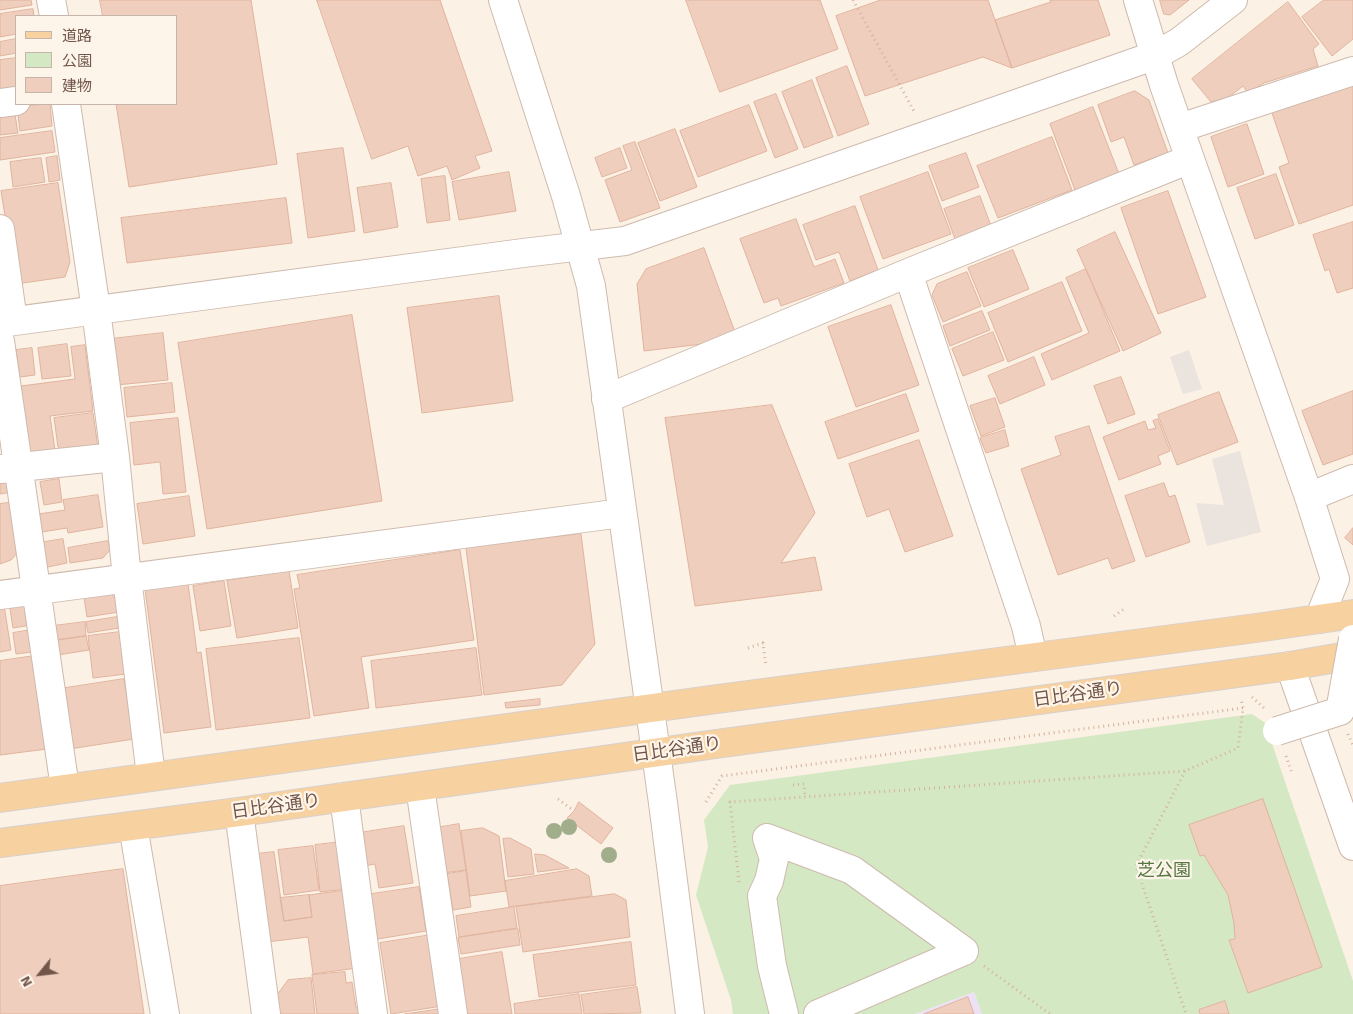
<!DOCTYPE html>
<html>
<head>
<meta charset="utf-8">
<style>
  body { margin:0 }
  #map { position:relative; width:1353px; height:1014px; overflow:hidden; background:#fbf1e4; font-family:Signika,"Noto Sans JP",sans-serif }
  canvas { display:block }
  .legend { position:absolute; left:15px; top:15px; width:162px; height:90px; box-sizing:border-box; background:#fef5ea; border:1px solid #c6b5aa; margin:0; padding:6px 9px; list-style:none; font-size:15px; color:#72564b }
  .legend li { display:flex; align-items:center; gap:10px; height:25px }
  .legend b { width:25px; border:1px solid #c6b5aa }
  .north { position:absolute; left:15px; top:949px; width:50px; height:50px; -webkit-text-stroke:4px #fef5ea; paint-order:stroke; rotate:241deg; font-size:14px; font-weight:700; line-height:20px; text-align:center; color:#72564b }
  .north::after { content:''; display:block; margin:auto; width:18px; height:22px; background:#72564b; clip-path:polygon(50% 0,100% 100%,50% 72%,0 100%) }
</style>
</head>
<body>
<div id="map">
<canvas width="1353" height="1014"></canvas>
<ul class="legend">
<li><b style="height:6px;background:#f7d19f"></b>道路</li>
<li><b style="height:14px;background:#d4e8c3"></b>公園</li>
<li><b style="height:14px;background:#efcebd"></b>建物</li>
</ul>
<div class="north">N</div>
</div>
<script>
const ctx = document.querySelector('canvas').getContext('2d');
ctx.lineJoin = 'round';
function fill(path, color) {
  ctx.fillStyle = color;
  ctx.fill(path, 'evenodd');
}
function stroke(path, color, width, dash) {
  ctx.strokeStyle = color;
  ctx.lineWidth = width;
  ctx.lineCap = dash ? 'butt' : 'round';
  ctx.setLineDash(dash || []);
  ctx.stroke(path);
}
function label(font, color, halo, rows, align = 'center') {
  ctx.font = font + ' Signika,"Noto Sans JP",sans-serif';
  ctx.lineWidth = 4.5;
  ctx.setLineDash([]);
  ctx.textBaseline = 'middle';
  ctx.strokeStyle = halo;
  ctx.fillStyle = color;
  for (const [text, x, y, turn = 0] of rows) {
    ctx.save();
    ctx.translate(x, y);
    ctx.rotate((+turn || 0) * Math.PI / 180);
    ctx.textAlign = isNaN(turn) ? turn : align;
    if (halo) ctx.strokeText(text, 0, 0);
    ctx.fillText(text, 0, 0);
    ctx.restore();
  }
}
fill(new Path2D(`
  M1189 350 1202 389 1183 394 1170 357Z
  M1240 451 1261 532 1207 546 1196 503 1224 505 1212 459Z`), '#ebe3de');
fill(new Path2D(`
  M974 992 982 1014H915Z`), '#ede1f7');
fill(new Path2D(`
  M1252 714 1265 723 1353 981V1014H982L974 992 915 1014H733L731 1000 696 895 708 847 704 820 730 785Z`), '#d4e8c3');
const building = new Path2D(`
  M0 0H31L32 5 0 10Z
  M100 0H251L277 164 129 187 116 104H176V16H103Z
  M317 0H440L492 151 475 156 480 168 452 180 447 166 418 176 408 146 372 159Z
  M686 0H820L838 49 720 92Z
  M881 0H988L1012 68 983 57 865 96 836 16Z
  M1050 0H1098L1110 35 1012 68 995 20 1051 2Z
  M1160 0H1189L1170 15 1164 14Z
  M1324 0H1353V39L1332 56 1302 17Z
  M1288 2 1319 44 1313 49 1318 66 1264 83 1248 93 1243 86 1229 97 1211 102 1192 79Z
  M33 9 34 16H16V34L0 37V14Z
  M16 39V53L0 56V42Z
  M16 58V87L0 90V60Z
  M847 66 869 124 838 136 816 78Z
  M812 80 833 137 804 148 782 92Z
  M1353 85V205L1299 224 1279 167 1289 163 1272 113Z
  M1135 91 1149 100 1168 153 1134 165 1124 137 1111 142 1098 105Z
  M776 94 798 149 775 158 754 102Z
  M44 104H50L52 126 20 131 17 107Z
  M749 105 767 151 698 177 680 131Z
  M1093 107 1119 174 1075 190 1050 124Z
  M14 108 18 133 0 135V110Z
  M1247 124 1264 174 1228 187 1211 137Z
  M675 129 697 187 660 201 638 143Z
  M52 131 55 152 0 160V138Z
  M1052 137 1072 190 998 218 977 166Z
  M635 142 660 208 620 222 605 180 632 170 623 146Z
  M343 148 355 231 308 238 297 154Z
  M620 148 627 168 602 177 595 158Z
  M966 153 979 187 942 201 929 166Z
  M57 156 60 180 49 182 46 158Z
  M41 158 45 182 13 187 10 162Z
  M509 172 516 211 459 220 452 182Z
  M928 172 951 234 883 259 860 197Z
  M1276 174 1294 225 1255 239 1237 188Z
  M445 176 450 220 427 223 421 179Z
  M58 183 70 262 65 277 16 284 1 191Z
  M391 183 398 227 364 233 357 188Z
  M1168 191 1206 297 1158 314 1121 208Z
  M980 196 991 226 955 239 944 209Z
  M286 198 292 243 127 263 121 218Z
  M855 206 878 270 850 281 839 252 816 260 803 225Z
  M796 219 814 267 835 259 844 283 781 306 778 298 764 303 740 239Z
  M1353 222V288L1337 293 1329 269 1325 271 1313 235Z
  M1115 232 1161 333 1123 351 1077 250Z
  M704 248 735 332 702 344 644 351 637 284 646 269Z
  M1013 250 1029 289 984 307 968 268Z
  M1086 269 1120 351 1052 380 1041 354 1089 333 1066 278Z
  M967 272 981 306 943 322 932 295 937 284Z
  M1062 282 1082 331 1008 362 988 313Z
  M499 296 513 401 422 413 407 308Z
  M891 305 919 385 856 407 828 327Z
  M982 311 990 330 950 346 943 326Z
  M352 315 382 501 207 529 178 343Z
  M993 332 1004 360 963 376 952 349Z
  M163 333 168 380 116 385 111 339Z
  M67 344 71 376 42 379 38 348Z
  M85 345 93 411 50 416 56 457 29 454 21 386 75 379 71 347Z
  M32 348 35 375 20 377 16 350Z
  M1034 357 1045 385 1000 404 988 376Z
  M1121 377 1135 414 1108 424 1094 386Z
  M172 383 175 412 127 417 124 388Z
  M1353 391V454L1323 465 1302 411Z
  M1219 392 1238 442 1177 465 1158 415Z
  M906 394 919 431 838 459 825 422Z
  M995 398 1005 427 981 436 970 406Z
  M772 405 815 513 781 563 815 557 822 590 695 606 665 418Z
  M93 413 98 448 64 452 58 447 54 418Z
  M178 418 186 492 163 494 160 462 134 465 130 423Z
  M1158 419 1170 451 1158 456 1161 464 1119 480 1103 437 1145 421 1148 430 1156 428 1153 421Z
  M1089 426 1135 561 1112 569 1108 558 1058 575 1021 469 1061 455 1055 437Z
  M1005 430 1009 446 986 453 980 438Z
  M919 440 953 536 905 552 889 509 867 517 849 464Z
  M16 478 18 491 0 494V480Z
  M59 479 62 502 44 505 40 482Z
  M1164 483 1169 497 1175 495 1190 542 1146 557 1125 496Z
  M98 495 103 527 68 533 67 528 42 532 39 514 65 510 63 500Z
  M189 496 195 536 143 544 137 504Z
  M16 502 18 552 11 560 0 564V504Z
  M1353 528V545L1345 538Z
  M581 534 595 644 562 685 484 695 466 548Z
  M63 539 67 563 43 568 39 543Z
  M108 541 110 550 103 558 70 563 68 548Z
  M460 550 474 640 361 657 369 708 314 716 294 589 300 588 297 575Z
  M289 571 298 628 237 638 227 581Z
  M224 581 231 626 200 631 193 586Z
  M188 583 197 653 201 652 211 727 164 733 145 589Z
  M111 594 117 600 119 612 87 617 84 598Z
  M33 599 37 624 13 628 9 603Z
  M0 605H4L11 650 0 652Z
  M117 617 119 628 88 633 86 622Z
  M85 622 86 636 55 640 53 626Z
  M37 629 40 651 16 654 13 633Z
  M120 632 126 674 93 678 88 636Z
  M86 636 89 650 58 655 56 641Z
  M299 638 310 718 216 730 206 649Z
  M476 648 482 695 376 708 371 661Z
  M41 655 55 748 0 755V661Z
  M124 679 134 739 63 750 53 690Z
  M540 699V705L506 708 505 703Z
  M1263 799 1322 967 1248 993 1229 940 1235 939 1234 923 1228 895 1204 855 1200 856 1189 825Z
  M579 802 613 828 601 844 567 818 574 811Z
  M459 824 466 870 443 873 436 828Z
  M404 826 413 883 379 888 375 864 364 866 359 833Z
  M483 828 499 836 506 891 470 896 461 831Z
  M510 838 531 849 534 874 508 877 503 839Z
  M341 842 346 889 320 892 315 845Z
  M313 846 319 890 284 895 278 850Z
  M274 852 284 921 312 917 309 895 346 890 357 968 313 974 308 937 267 942 256 854Z
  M535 854 545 855 569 868 538 872Z
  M123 869 144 1014H0V886Z
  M577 869 589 876 592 896 509 907 505 881Z
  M466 871 471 907 453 910 447 874Z
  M419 887 426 931 372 940 365 895Z
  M615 894 626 900 630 937 523 952 516 907Z
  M309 895 312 917 284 921 280 898Z
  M514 907 517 928 459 937 456 916Z
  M518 929 520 945 461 954 458 938Z
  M431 935 442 1006 391 1014 380 943Z
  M631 942 636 985 539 997 533 955Z
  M502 952 512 1014H467L459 959Z
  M345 972 346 983 352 982 356 1008 358 1007 359 1011 364 1014H317L312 975Z
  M311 978 315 1014H279L277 995 288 980Z
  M637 987 641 1013 584 1014 581 995Z
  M579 994 582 1014H515L514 1004Z
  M968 997 974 1014H924Z
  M1225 1001 1229 1014H1200L1199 1010Z
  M441 1009 442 1014H405Z`);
fill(building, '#efcebd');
stroke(building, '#e1b39e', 1);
const minor = new Path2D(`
  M51 0 54 16
  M503 0 566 196 591 286 663 803 690 1014
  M1138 0 1164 85 1309 497 1335 579 1319 619
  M0 103 16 101
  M66 104 96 310 115 457 127 578 151 776
  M1180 128 1353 71
  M0 229 13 321
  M908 273 1026 626 1033 657
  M0 323 523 253 625 241 1156 55 1179 42 1233 0
  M0 341 65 788
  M606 399 908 273 1190 159
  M1 469 115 457
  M1309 497 1353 479
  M0 595 622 513
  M1290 666 1353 846
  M420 787 453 1014
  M344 797 373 1014
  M239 812 266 1014
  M133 826 165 1014
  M767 838 852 870 964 951
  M767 838 774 859 769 881 762 896 772 966 784 1014
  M818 1014 964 951`);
const major = new Path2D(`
  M0 798 710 700 1256 628 1353 614
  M0 843 239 812 716 744 1290 666 1353 655`);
stroke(minor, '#cebaae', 30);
stroke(major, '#d8d0cd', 30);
stroke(new Path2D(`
  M853 0 915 113
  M1114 616 1124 609
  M748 648 763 643 766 666
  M1252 697 1264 708
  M1348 734 1353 745
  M1286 756 1292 773
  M1185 771 1136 866 1186 1014
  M793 785 804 784 805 797
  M558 799 574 811
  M706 802 722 776 1243 708
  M739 882 730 802 1185 771 1238 748 1243 708 1241 699
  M984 966 1050 1014`), '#d4b1a0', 3, [1, 4]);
stroke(minor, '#fff', 28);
stroke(major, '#f7d19f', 28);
const minorBridge = new Path2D(`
  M1277 731 1340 711 1353 639`);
stroke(minorBridge, '#cebaae', 30, []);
stroke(minorBridge, '#fff', 28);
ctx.fillStyle = '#a0ae8b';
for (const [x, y] of [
  [569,827],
  [554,831],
  [609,855]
]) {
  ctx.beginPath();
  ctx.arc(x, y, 8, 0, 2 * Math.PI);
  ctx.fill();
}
label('18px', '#72564b', '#fef5ea', [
  ["日比谷通り",1078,695,-8],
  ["日比谷通り",677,750,-8],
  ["日比谷通り",276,807,-8]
]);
label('18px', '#567843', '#fef5ea', [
  ["芝公園",1164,871]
]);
</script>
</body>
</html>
